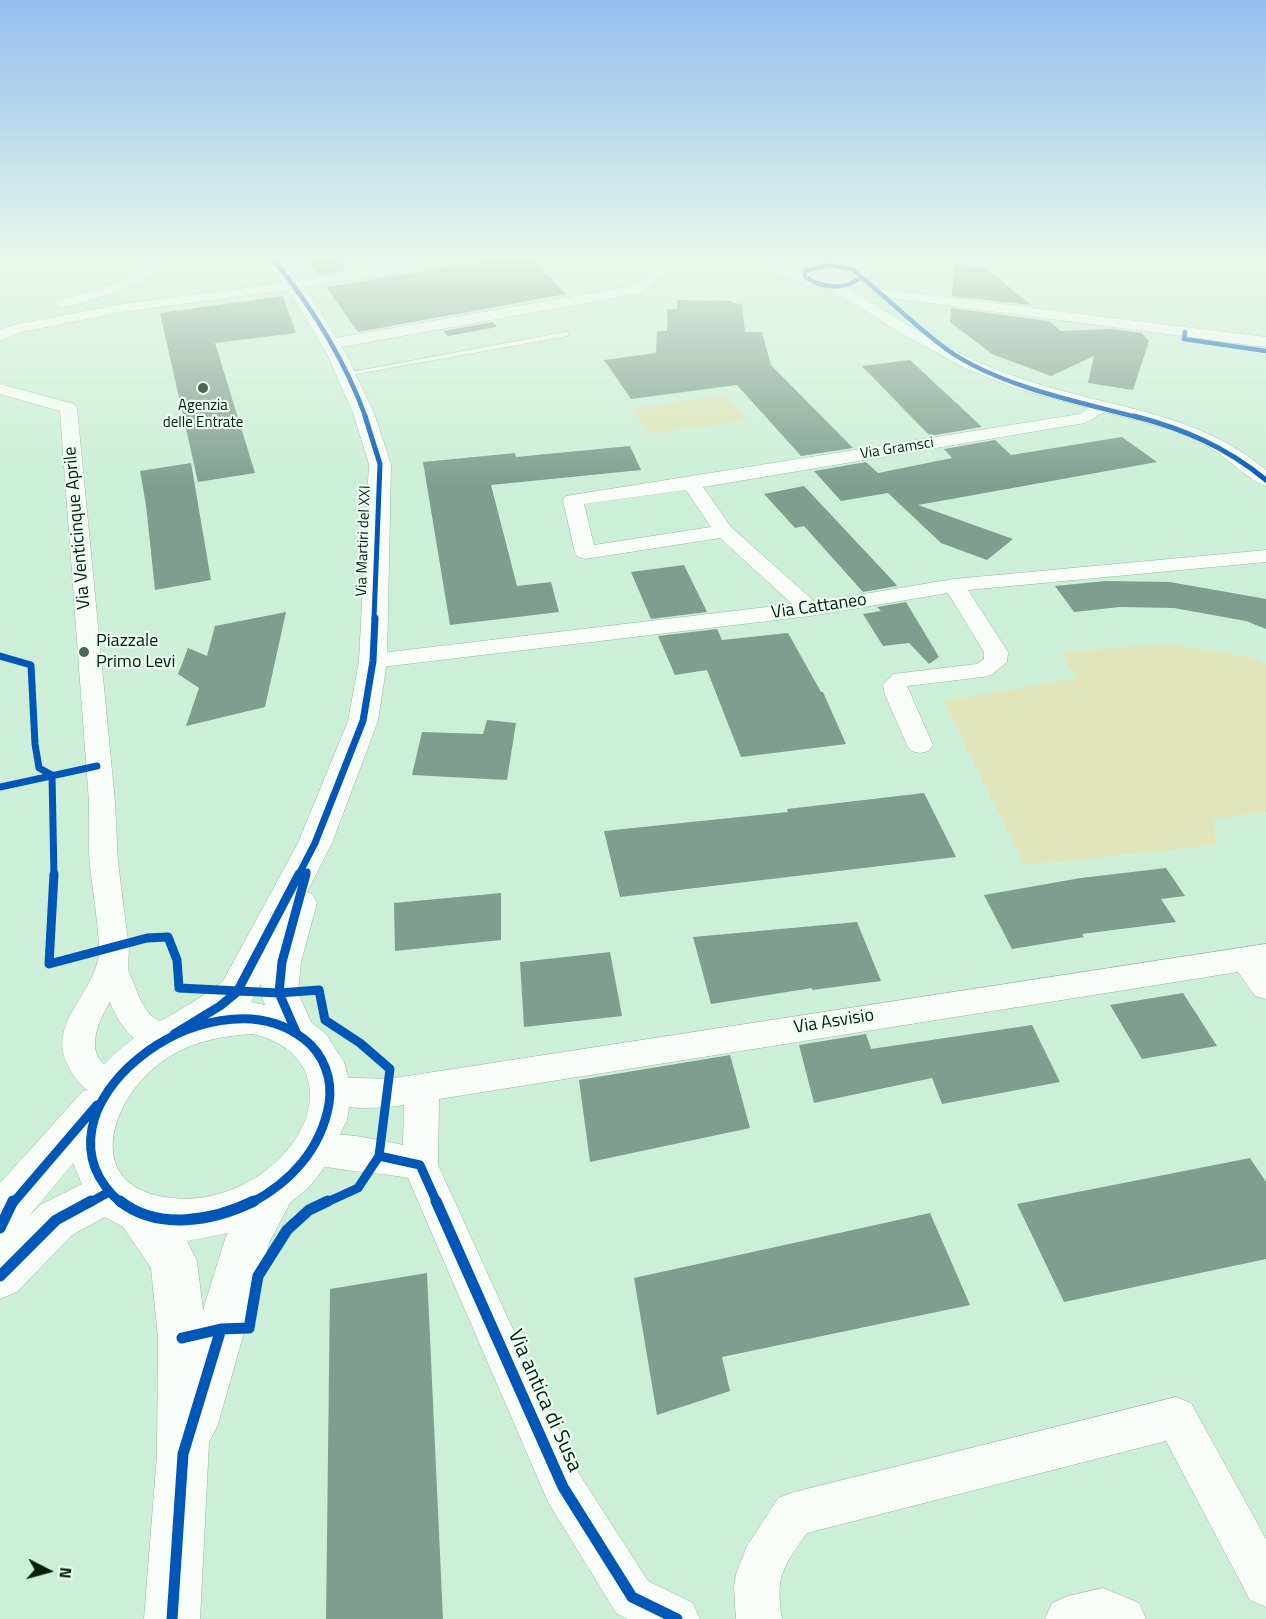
<!DOCTYPE html>
<html>
<head>
<meta charset="utf-8">
<style>
  body { margin:0 }
  #map { position:relative; width:1266px; height:1619px; overflow:hidden; background:#cdefd7; font-family:"Titillium Web",sans-serif }
  canvas { display:block }
  .north { position:absolute; left:18px; top:1541px; width:60px; height:60px; -webkit-text-stroke:4px #eefdf2; paint-order:stroke; rotate:96deg; font-size:16px; font-weight:700; line-height:24px; text-align:center; color:#011f0d }
  .north::after { content:''; display:block; margin:auto; width:21px; height:27px; background:#011f0d; clip-path:polygon(50% 0,100% 100%,50% 72%,0 100%) }
</style>
</head>
<body>
<div id="map">
<canvas width="1266" height="1619"></canvas>
<div class="north">N</div>
</div>
<script>
const ctx = document.querySelector('canvas').getContext('2d');
ctx.lineJoin = 'round';
function fill(path, color) {
  ctx.fillStyle = color;
  ctx.fill(path, 'evenodd');
}
function stroke(path, color, width, dash) {
  ctx.strokeStyle = color;
  ctx.lineWidth = width;
  ctx.lineCap = dash ? 'butt' : 'round';
  ctx.setLineDash(dash || []);
  ctx.stroke(path);
}
function label(font, color, halo, rows, align = 'center') {
  ctx.font = font + ' "Titillium Web",sans-serif';
  ctx.lineWidth = 4.5;
  ctx.setLineDash([]);
  ctx.textBaseline = 'middle';
  ctx.strokeStyle = halo;
  ctx.fillStyle = color;
  for (const [text, x, y, turn = 0] of rows) {
    ctx.save();
    ctx.translate(x, y);
    ctx.rotate((+turn || 0) * Math.PI / 180);
    ctx.textAlign = isNaN(turn) ? turn : align;
    if (halo) ctx.strokeText(text, 0, 0);
    ctx.fillText(text, 0, 0);
    ctx.restore();
  }
}
fill(new Path2D(`
  M725 395 747 420 650 434 632 408Z
  M1170 644 1254 658 1266 665V812L1214 819 1216 845 1025 865 944 701 1076 678 1061 652Z`), '#dfe5b9');
fill(new Path2D(`
  M332 259H340L347 270 319 275 310 262Z
  M500 259H533L566 294 358 332 326 287Z
  M954 265 986 268 1031 305 952 296Z
  M283 296 296 333 215 343 255 473 198 482 160 313Z
  M677 300 732 301 733 303 742 304 745 332H762L771 365 853 448 801 456 737 385 631 399 604 360 656 353 657 331H667V309H677Z
  M951 308 1049 321 1061 331 1111 329 1142 333 1149 341 1133 390 1088 383 1094 356 1051 376 992 354 950 322Z
  M493 322 497 327 448 336 443 331Z
  M910 360 982 427 930 436 862 366Z
  M1122 437 1157 462 918 505 1013 539 987 560 941 543 888 493 841 501 814 471 866 462 878 473 952 458 944 449 995 440 1011 455Z
  M630 446 641 470 491 485 517 586 551 582 559 612 450 625 423 462 515 453 516 457Z
  M191 463 211 580 155 590 146 505 140 471Z
  M804 486 894 582 897 586 863 592 804 526 795 528 764 494Z
  M684 565 707 612 651 619 631 572Z
  M1106 581 1170 582 1266 599V629L1246 621 1174 608 1120 607 1074 612 1055 586Z
  M906 602 939 657 929 664 909 643 883 646 863 614 881 611 877 607Z
  M286 612 265 707 186 726 199 688 178 674 188 648 207 656 215 626Z
  M717 629 722 640 788 633 821 692H823L846 744 741 757 707 670 675 675 658 636Z
  M487 720 516 723 507 780 412 775 422 732 483 734Z
  M924 793 956 857 620 897 604 831 788 812 787 809Z
  M1166 868 1185 896 1161 899 1176 922 1082 934 1084 937 1012 949 984 895 1081 878Z
  M501 893V940L395 951 394 903Z
  M857 922 881 981 812 990V988L711 1004 693 937Z
  M610 952 622 1016 524 1027 520 962Z
  M1183 993 1217 1046 1142 1059 1110 1005Z
  M1032 1025 1060 1082 942 1104 932 1078 814 1103 799 1045 866 1034 871 1049Z
  M730 1055 750 1128 590 1162 579 1080Z
  M1250 1158 1266 1182V1259L1064 1302 1017 1204Z
  M930 1213 970 1305 722 1357 730 1391 657 1415 634 1278Z
  M427 1273 443 1619H326L330 1289Z`), '#7f9e8f');
const service = new Path2D(`
  M565 332H568V336L345 376 341 374Z`);
const minor = new Path2D(`
  M169 259H188L118 292 62 308 55 304 57 301 108 286Z
  M433 259H467L460 263 296 289 122 312 22 332 0 341V330L13 325 122 304 296 281Z
  M669 259H685L641 293 636 294 330 349 322 344 330 339 632 286Z
  M728 259H750L798 273 800 268 829 261 852 265 895 259H933L926 263 863 272 868 277 861 285 850 289C906 325 964 361 1029 381 1110 408 1198 412 1266 470V486C1251 482 1225 456 1209 447 1177 429 1140 421 1104 412L1085 423 703 487 731 527 815 602 954 579 1266 550V562L968 590 1008 652 1007 662 991 675 983 677 907 686 933 745 929 751 920 753 911 751 907 745 885 695 883 685 893 674 977 664 984 659V652L948 593 810 616 373 668 365 666 361 661 365 656 373 654 792 604 720 538 585 559 578 557 575 553 563 500 566 496 1080 414 1088 408 1014 388 965 368 897 331 834 291 730 262ZM829 269 848 272 853 277C840 285 825 283 812 275L817 271ZM686 490 711 527 594 545 584 504Z
  M881 289 1266 337V347L876 296 874 293Z
  M0 384 74 404 77 408 115 802 118 863 129 948 128 970 141 1001 150 1015 174 1031 178 1040 174 1049C144 1059 119 1027 110 1002 100 1019 85 1048 104 1064 113 1072 121 1075 127 1087L122 1097C106 1103 98 1097 85 1088 77 1082 73 1075 68 1066 45 1021 100 991 99 948 98 921 93 893 90 866 88 845 89 823 89 802L60 411 0 394Z
  M1266 944V999L1255 996 1238 972 439 1099 438 1165 578 1472 648 1581 693 1603 700 1619H627L616 1613 548 1502 408 1178C373 1171 333 1172 301 1160L295 1149 301 1138C327 1128 375 1139 403 1145L404 1105C378 1109 344 1110 319 1101L314 1091 319 1081 331 1077 388 1079Z
  M1176 1397 1191 1403 1266 1539V1607L1250 1600 1166 1441 807 1533C783 1567 775 1576 782 1619H736L734 1587 736 1574 747 1546 778 1498 794 1492Z
  M1103 1588 1139 1603 1146 1619H1045L1052 1603 1068 1596Z`);
const tertiary = new Path2D(`
  M265 259H282L315 303 347 356 374 413 391 464 387 661 378 721 332 843 307 892 312 894 317 903 301 962 298 993 311 1022 326 1034 344 1062 349 1080 350 1100 347 1120 322 1171 309 1187 290 1203 270 1241 218 1424 209 1443 200 1619H144L157 1454 158 1338 151 1268 123 1227 105 1217 72 1235 17 1292 0 1299V1183L83 1091 88 1090C115 1034 178 1018 223 981L298 843 348 721 359 661 369 464 353 413 328 356 297 303ZM261 983 260 993 265 1005 251 1002ZM252 1034C310 1046 327 1097 292 1144 265 1180 218 1203 173 1198 75 1189 112 1088 174 1054 198 1040 224 1036 252 1034ZM73 1163 82 1184 40 1205 29 1216ZM228 1233 226 1236 203 1310 197 1261 187 1241Z`);
stroke(service, '#99b6a2', 1);
stroke(minor, '#99b6a2', 1);
stroke(tertiary, '#99b6a2', 1);
fill(service, '#f8fdf9');
fill(minor, '#f8fdf9');
fill(tertiary, '#f8fdf9');
stroke(new Path2D(`
  M273 259C311 306 345 360 366 418
  M829 265 852 269 861 277C845 291 822 288 805 277V271Z
  M861 277C891 301 918 329 949 351 1002 387 1079 402 1140 418
  M1185 332 1184 339 1266 351`), '#0057b8', 4.5);
stroke(new Path2D(`
  M365 416 380 464 374 619
  M1134 416C1184 429 1226 447 1266 480`), '#0057b8', 5);
stroke(new Path2D(`
  M0 656 31 665 35 744 39 768 52 775
  M52 775 54 876
  M0 787 97 766
  M298 876 315 843 363 721 373 661 375 618
  M306 876 307 872`), '#0057b8', 7);
stroke(new Path2D(`
  M54 874 49 964 147 938 168 937 177 960 179 988 279 993 319 990 325 1020 360 1043 390 1069 379 1156 358 1188 325 1203
  M296 1032 279 993 282 962 306 874
  M174 1034 220 1006 237 992 299 874
  M379 1156 420 1165 437 1203
  M13 1203 97 1105
  M89 1203 109 1192
  M121 1203C16 1112 209 965 304 1039 324 1054 333 1080 329 1104 321 1149 291 1182 251 1203`), '#0057b8', 9);
stroke(new Path2D(`
  M120 1201C158 1231 213 1221 254 1201
  M436 1201 563 1487 632 1597 677 1619
  M0 1228 13 1201
  M0 1276 56 1220 91 1201
  M182 1338 221 1329 249 1328 258 1276 287 1230 309 1210 328 1201
  M172 1619 183 1454 221 1329`), '#0057b8', 11);
const sky = ctx.createLinearGradient(0, 0, 0, 486);
sky.addColorStop(0, '#94beec');
sky.addColorStop(0.53, '#e8f8ed');
sky.addColorStop(1, '#e8f8ed00');
ctx.fillStyle = sky;
ctx.fillRect(0, 0, 1266, 486);
for (const [x, y, r, color] of [
  [203,388,6,"#486854"],
  [84,652,6,"#486854"]
]) {
  const dot = new Path2D();
  dot.arc(x, y, r, 0, 2 * Math.PI);
  ctx.fillStyle = color;
  ctx.fill(dot);
  stroke(dot, '#eefdf2', 2);
}
label('15px', '#011f0d', '#eefdf2', [
  ["Agenzia",203,406],
  ["delle Entrate",203,423]
]);
label('15px', '#011f0d', '#eefdf2', [
  ["Via Gramsci",897,449,-9],
  ["Via Martiri del XXI",364,541,-88]
]);
label('18px', '#011f0d', '#eefdf2', [
  ["Via Venticinque Aprile",78,528,-95],
  ["Via Cattaneo",819,607,-8],
  ["Via Asvisio",834,1022,-9]
]);
label('18px', '#011f0d', '#eefdf2', [
  ["Piazzale",96,642],
  ["Primo Levi",96,663]
], 'left');
label('21px', '#011f0d', '#eefdf2', [
  ["Via antica di Susa",544,1401,66]
]);
</script>
</body>
</html>
